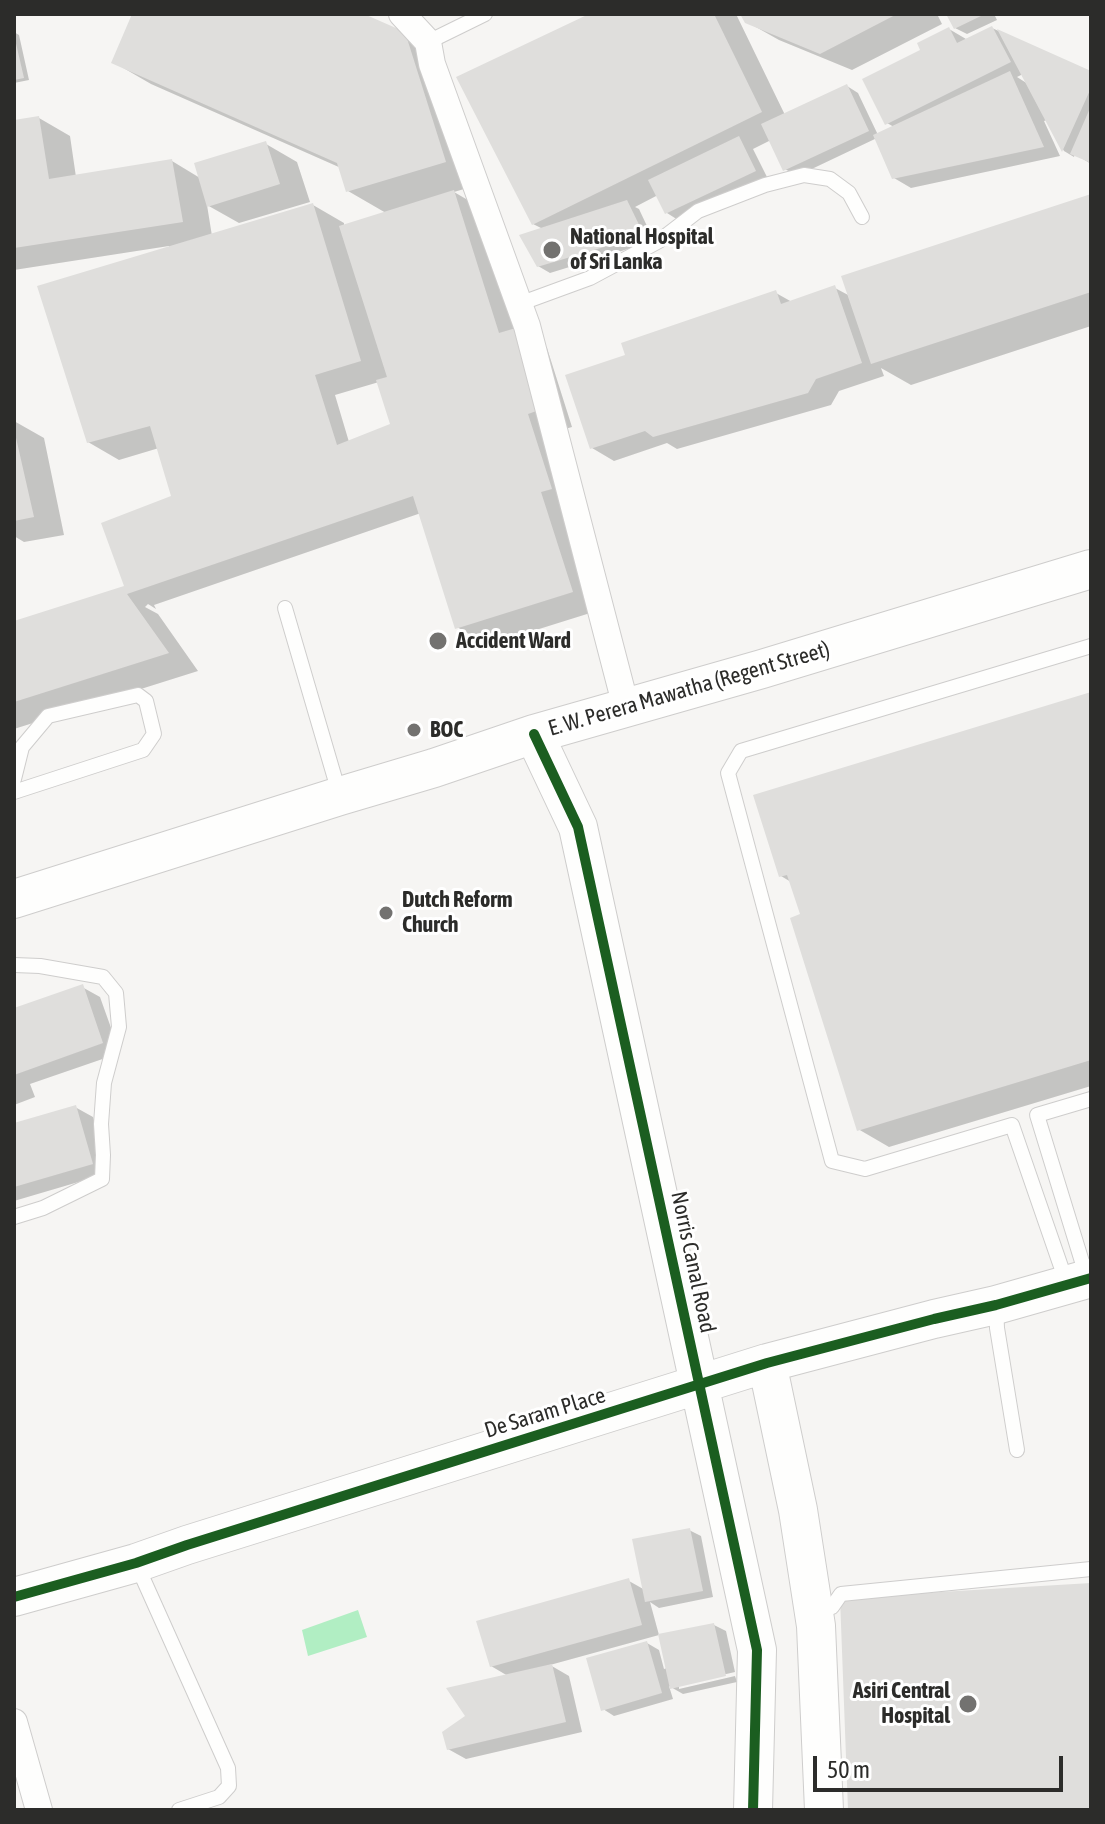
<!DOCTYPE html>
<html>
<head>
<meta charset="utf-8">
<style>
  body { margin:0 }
  #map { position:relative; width:1105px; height:1824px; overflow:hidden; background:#f6f5f3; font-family:"Asap Condensed",sans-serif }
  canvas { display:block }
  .frame { position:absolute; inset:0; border:16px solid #2c2c2a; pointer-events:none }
  .scale { position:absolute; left:813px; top:1756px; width:250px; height:36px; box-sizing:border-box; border:4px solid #2c2c2a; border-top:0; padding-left:10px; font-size:24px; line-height:28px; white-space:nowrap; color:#2c2c2a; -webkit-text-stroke:6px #fff; paint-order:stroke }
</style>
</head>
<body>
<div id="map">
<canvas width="1105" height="1824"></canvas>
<div class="frame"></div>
<div class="scale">50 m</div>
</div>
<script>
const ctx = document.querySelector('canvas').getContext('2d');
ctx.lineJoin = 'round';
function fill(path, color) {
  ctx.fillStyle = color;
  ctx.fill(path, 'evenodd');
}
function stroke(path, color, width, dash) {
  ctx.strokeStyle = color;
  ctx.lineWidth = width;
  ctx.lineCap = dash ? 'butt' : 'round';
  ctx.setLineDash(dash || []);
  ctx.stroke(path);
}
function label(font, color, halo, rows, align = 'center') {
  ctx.font = font + ' "Asap Condensed",sans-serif';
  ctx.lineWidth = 6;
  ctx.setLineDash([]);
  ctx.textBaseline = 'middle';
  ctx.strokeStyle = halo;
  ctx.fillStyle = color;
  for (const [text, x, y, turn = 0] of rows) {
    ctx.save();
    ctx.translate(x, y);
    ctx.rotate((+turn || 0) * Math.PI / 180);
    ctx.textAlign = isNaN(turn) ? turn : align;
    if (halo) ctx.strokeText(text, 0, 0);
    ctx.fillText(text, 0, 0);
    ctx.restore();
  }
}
fill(new Path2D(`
  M358 1610 367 1637 308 1656 302 1630Z`), '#b1eec3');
fill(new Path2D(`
  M134 14H359L443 57 484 183 454 192 485 210 524 335 547 348 572 427 558 431 603 609 488 645 457 627 421 513 154 605 156 609 148 604 145 607 158 614 198 671 14 729V623L126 587 174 497 159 448 119 460 88 442 169 248V246L14 270V122L39 118 70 136 76 177 172 161 200 178 266 144 297 162 310 202 239 223 207 205 212 236 313 205 344 223V226L386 213 348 191 341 168 151 84 113 62ZM379 382 393 425 349 442 335 395Z
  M594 14H736L785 115 847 86 858 93 878 135 894 127 887 123 922 51 949 29 966 39 992 28 1091 73V164L1075 154 1074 157 1064 151 1047 120 1044 121 1060 156 911 188 894 178 877 138 797 176 785 169 771 140 753 149 767 177 678 220 667 213 658 195 635 207 639 209 654 241 550 273 538 266 543 229 533 224ZM1023 74 1028 84 1017 77Z
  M742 14H937L942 24 852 70 779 40 747 22Z
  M949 14H994L997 20 967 34 955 28Z
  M14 32 19 35 29 80 14 83Z
  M1091 196V326L911 385 881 368 884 376 839 391 831 405 677 449 667 443 614 461 592 448 628 356 776 293 792 302 835 288 850 296Z
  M14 421 44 438 64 535 24 542 14 536Z
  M1091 694V1086L889 1147 858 1129 802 916 791 882 781 876Z
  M82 987 100 997 120 1053 30 1084 35 1097 14 1105V1010Z
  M75 1107 93 1117 109 1173 14 1201V1125Z
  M689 1530 701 1536 713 1597 659 1608 650 1602 659 1635 550 1665 569 1676 582 1732 466 1759 448 1749 468 1717 508 1676 491 1666 629 1581 645 1590Z
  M714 1625 726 1631 735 1672 679 1685V1689L735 1676 737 1682 683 1694 669 1686 673 1699 614 1716 603 1709 647 1643 659 1650 664 1669 667 1668Z`), '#0003');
fill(new Path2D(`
  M132 14H364L405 32 446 162 346 192 337 163 111 63Z
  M589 14H714L762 112 532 225 456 77Z
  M740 14H897L820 54 745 23Z
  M946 14H985L954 29Z
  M992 26 1011 62 885 125 862 79 920 50 917 43 949 27 957 43Z
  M997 29 1091 71V88L1062 152Z
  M14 35 24 78 14 80Z
  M1010 71 1044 147 892 179 873 135Z
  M847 84 869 131 783 171 761 124Z
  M1091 106V163L1070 154Z
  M39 116 49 179 172 159 183 222 14 248V120Z
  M739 136 756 171 665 214 648 180Z
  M266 141 280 184 207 207 194 163Z
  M454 190 499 333 516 328 542 409 528 414 552 489 541 492 573 592 455 629 413 496 127 594 169 653 14 702V621L124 586 101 523 171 496 150 426 87 443 37 286 313 203 361 361 315 375 337 445 390 424 376 380 387 377 339 226Z
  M1091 194V292L871 364 841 276Z
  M627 200 644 235 537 267 519 235Z
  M835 285 862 363 816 379 808 393 653 437 645 431 590 449 565 375 625 355 621 343 776 290 781 304Z
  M14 429 34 517 14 521Z
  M1091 692V1060L857 1131 790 918 800 914 787 875 779 877 753 795Z
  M83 984 103 1043 14 1075V1008Z
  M76 1105 93 1164 14 1187V1123Z
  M690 1528 703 1591 645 1602 632 1539Z
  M629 1578 642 1625 490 1667 476 1621Z
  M1091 1583V1810H848L840 1598Z
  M714 1623 726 1676 670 1689 658 1634Z
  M647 1641 662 1693 601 1711 586 1658Z
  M552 1664 566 1722 447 1750 442 1732 465 1716 446 1688Z`), '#dfdedc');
const lane = new Path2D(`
  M428 42 485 14
  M519 304 590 278 659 241 698 211 765 185 804 175 830 179 849 193 862 217
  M285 608 340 796
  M14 779 22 747 48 716 138 695 146 701 154 734 143 750 14 792
  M14 965 40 966 103 977 116 993 119 1027 104 1083 101 1124 103 1155 102 1179 43 1208 14 1217
  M1087 1278 1037 1115 1091 1099
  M1067 1284 1012 1125 865 1169 832 1161 728 773 741 751 1091 646
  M996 1306 997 1328 1017 1450
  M136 1563 228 1768 229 1786 219 1797 179 1810
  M832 1607 841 1594 1091 1569`);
const street = new Path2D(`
  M402 14 428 42 432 64 527 326 626 707
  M14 1722 39 1810`);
const secondary = new Path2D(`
  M534 734 578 827 757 1650 753 1810
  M14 899 340 796 434 768 534 734 762 669 1091 569
  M767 1363 798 1510 816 1626 824 1810
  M14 1597 136 1563 187 1545 767 1363 934 1319 996 1305 1091 1278`);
stroke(lane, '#cecdcc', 16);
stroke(street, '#cecdcc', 28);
stroke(secondary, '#cecdcc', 40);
stroke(lane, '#fefefd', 14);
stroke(street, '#fefefd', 26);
stroke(secondary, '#fefefd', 38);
stroke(new Path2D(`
  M534 734 578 827 757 1650 753 1810
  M14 1597 136 1563 187 1545 767 1363 934 1319 996 1305 1091 1278`), '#1b5e20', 10);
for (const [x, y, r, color] of [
  [552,250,10,"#737270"],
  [438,641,10,"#737270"],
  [414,730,8,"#737270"],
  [386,913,8,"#737270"],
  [968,1704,10,"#737270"]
]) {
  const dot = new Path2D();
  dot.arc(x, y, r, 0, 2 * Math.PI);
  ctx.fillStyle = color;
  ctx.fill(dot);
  stroke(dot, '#fff', 3);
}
label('bold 22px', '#2c2c2a', '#fff', [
  ["National Hospital",570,237],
  ["of Sri Lanka",570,262],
  ["Accident Ward",456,641],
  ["BOC",430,730],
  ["Dutch Reform",402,900],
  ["Church",402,925],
  ["Asiri Central",950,1691,"right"],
  ["Hospital",950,1716,"right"]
], 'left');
label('22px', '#2c2c2a', '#fff', [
  ["E. W. Perera Mawatha (Regent Street)",689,689,-16],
  ["Norris Canal Road",693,1262,78],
  ["De Saram Place",545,1413,-17]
]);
</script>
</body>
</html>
